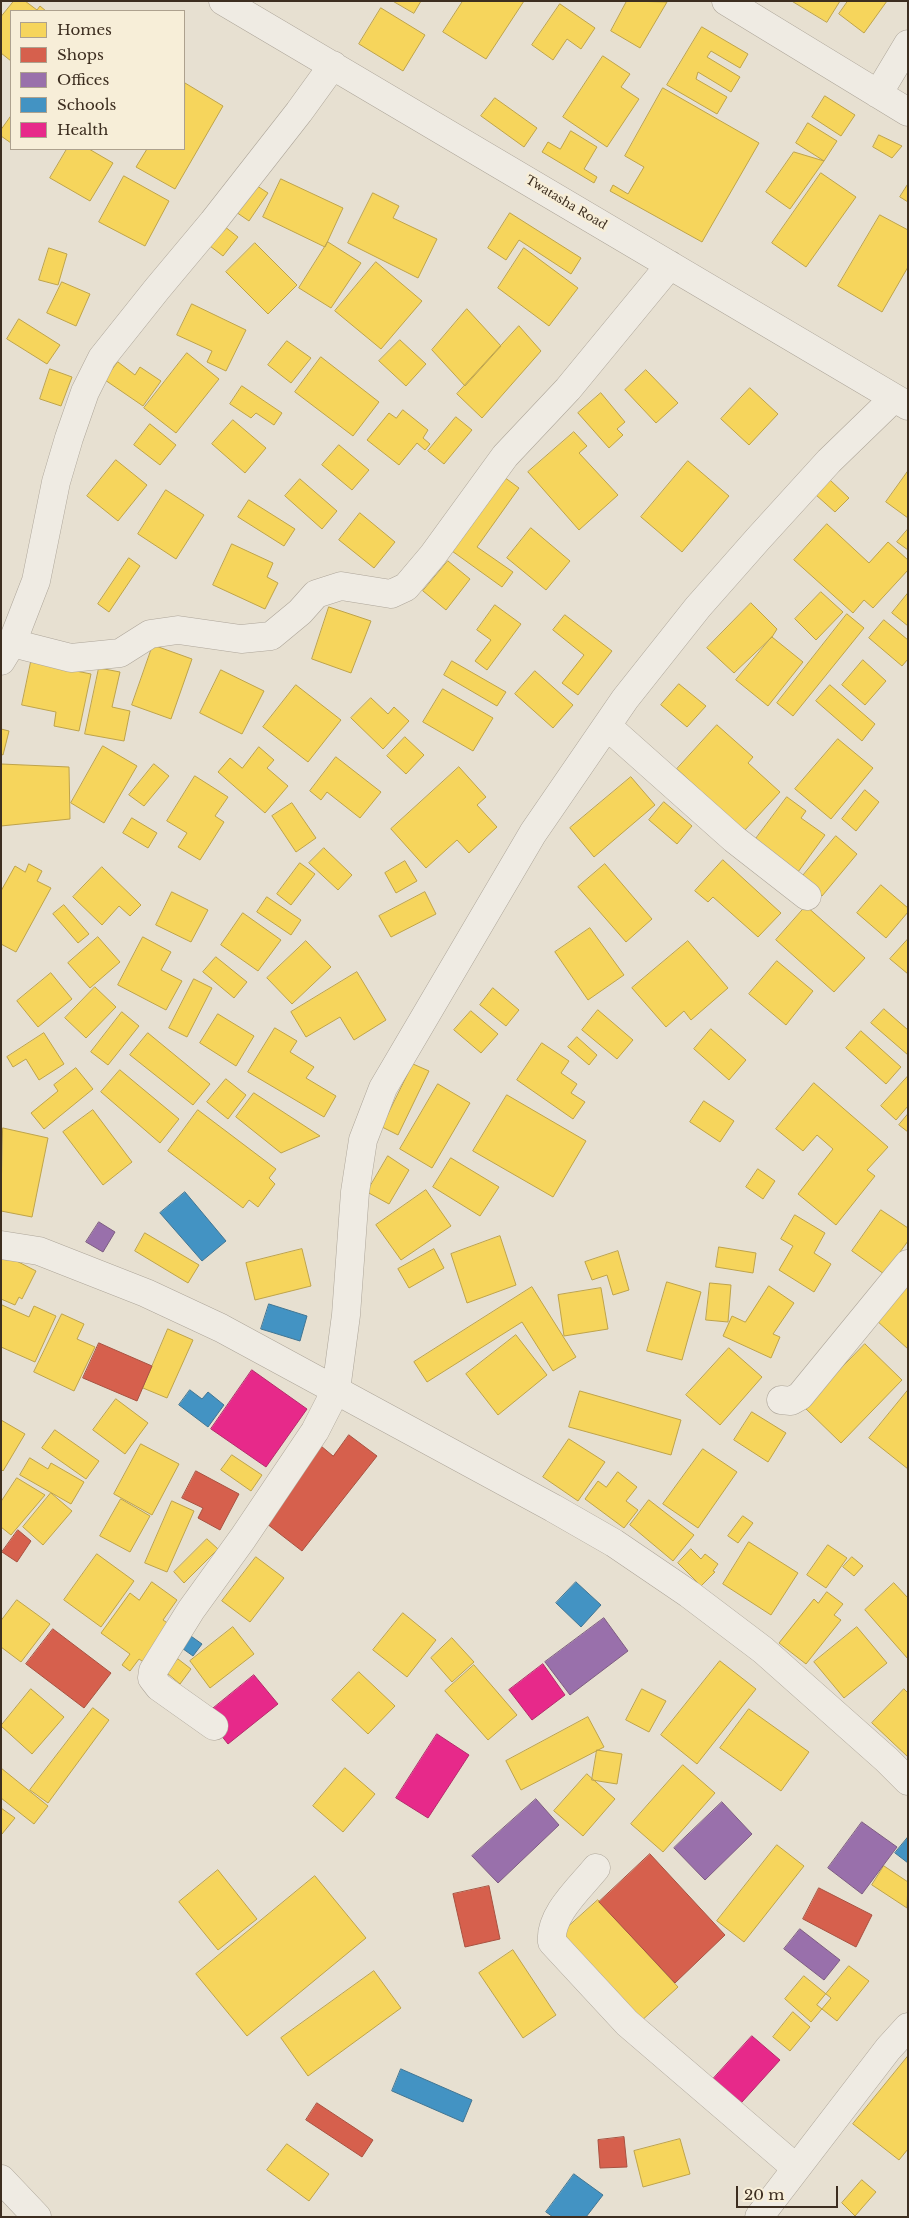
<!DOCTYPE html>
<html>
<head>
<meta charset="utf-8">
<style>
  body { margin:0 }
  #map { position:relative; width:909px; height:2218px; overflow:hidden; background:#e7e0d1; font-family:"Libre Baskerville",serif }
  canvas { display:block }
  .frame { position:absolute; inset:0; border:2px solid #3d2e20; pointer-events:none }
  .legend { position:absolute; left:10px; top:10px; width:175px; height:140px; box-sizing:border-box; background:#f7eed8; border:1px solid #ada18e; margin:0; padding:6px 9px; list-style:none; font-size:15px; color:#3d2e20 }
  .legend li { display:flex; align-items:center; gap:10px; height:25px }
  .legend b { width:25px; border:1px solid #ada18e }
  .scale { position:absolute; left:736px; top:2186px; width:102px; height:22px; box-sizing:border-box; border:2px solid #3d2e20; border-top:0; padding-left:6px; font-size:15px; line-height:18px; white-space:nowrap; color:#3d2e20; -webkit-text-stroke:4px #f7eed8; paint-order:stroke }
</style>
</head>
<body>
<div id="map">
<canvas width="909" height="2218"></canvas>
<div class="frame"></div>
<ul class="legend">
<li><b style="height:14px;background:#f6d55c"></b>Homes</li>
<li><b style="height:14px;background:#d6604d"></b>Shops</li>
<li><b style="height:14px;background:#9970ab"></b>Offices</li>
<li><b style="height:14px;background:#4393c3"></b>Schools</li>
<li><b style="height:14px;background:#e7298a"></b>Health</li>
</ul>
<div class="scale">20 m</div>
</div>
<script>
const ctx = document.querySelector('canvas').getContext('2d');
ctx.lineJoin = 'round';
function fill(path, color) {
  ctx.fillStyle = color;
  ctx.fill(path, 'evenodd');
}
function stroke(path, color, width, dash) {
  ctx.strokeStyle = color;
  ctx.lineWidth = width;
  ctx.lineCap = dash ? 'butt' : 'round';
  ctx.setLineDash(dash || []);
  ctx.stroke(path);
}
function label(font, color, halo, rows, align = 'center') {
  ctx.font = font + ' "Libre Baskerville",serif';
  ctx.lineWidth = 5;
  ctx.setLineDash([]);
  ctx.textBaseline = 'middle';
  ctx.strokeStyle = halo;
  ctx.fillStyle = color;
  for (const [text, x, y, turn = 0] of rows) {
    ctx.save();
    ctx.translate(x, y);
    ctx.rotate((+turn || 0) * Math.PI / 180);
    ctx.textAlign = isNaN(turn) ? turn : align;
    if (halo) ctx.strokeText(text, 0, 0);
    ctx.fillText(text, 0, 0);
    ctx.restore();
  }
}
const homes = new Path2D(`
  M14 1H25L37 10 40 6 46 11H11V61L1 53V17Z
  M393 1H421L414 13Z
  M463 1H524L486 59 443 32Z
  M627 1 667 2 640 48 611 31Z
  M792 1H840L827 22Z
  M848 1H887L864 33 839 14Z
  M560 4 595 28 581 49 567 39 553 60 532 45Z
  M381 8 425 35 403 71 359 44Z
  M702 27 748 54 740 68 711 51 707 57 740 77 731 92 698 72 696 79 727 97 717 114 667 85Z
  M603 56 630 74 621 87 639 99 607 147 563 117Z
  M185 83 223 106 175 189 136 167 147 149H184Z
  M663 88 759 143 702 242 610 191 613 185 628 194 644 167 625 156Z
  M825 96 855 115 841 136 812 117Z
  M495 98 537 128 524 147 481 116Z
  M11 116V143L1 136V130Z
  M808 123 837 141 824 161 796 143Z
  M571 131 597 147 584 169 597 177 594 183 542 152 548 142 560 149Z
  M879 135 902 146 892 158 873 147Z
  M67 149H89L113 163 90 201 50 178Z
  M794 152 824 161 790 209 766 192Z
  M821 173 856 197 806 267 772 243Z
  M124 176 169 201 145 246 99 222Z
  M281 179 343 208 325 247 263 217Z
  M251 182 268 193 249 221 233 210Z
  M908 184V202L900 197Z
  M373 193 399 206 393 218 437 239 418 278 348 243Z
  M510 213 581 258 571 274 519 240 506 260 488 248Z
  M880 215 908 230V267L882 312 838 286Z
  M220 223 238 237 223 256 206 243Z
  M328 242 361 263 331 308 299 288Z
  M255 243 297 285 268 314 226 272Z
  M49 248 67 254 58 285 39 280Z
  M524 248 578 288 549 326 498 288Z
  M376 262 422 301 381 349 335 311Z
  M62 282 90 294 76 326 47 313Z
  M192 304 246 330 226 371 207 362 212 351 177 335Z
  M467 309 501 346 465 386 432 350Z
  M19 319 60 345 47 364 7 339Z
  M519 326 541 351 482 418 457 394Z
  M400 340 426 364 406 386 379 361Z
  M287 341 311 358 291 383 268 365Z
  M187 353 219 379 176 433 144 408Z
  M321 357 379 402 353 436 295 392Z
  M118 362 135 375 140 367 161 381 143 406 105 380Z
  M50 369 72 377 61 406 40 399Z
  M646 370 678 403 656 423 625 390Z
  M242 386 282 413 274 425 256 413 251 418 230 404Z
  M750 388 778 414 749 445 721 419Z
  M601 393 625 422 617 429 623 435 609 448 578 413Z
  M403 410 428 430 423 438 430 444 425 450 417 443 399 465 367 440 389 413 396 418Z
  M456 417 472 430 444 464 428 451Z
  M233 420 266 448 245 473 212 444Z
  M150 424 176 445 160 465 134 445Z
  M574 432 587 446 579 453 618 495 579 530 528 472Z
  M339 445 369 470 352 490 322 465Z
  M116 460 147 485 118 521 87 496Z
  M688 461 729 496 682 552 641 517Z
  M908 471V518L886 502Z
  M504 477 519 488 477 547 513 572 502 587 452 551Z
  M300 479 337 511 322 529 285 496Z
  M830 480 849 498 835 512 816 495Z
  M166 490 204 515 176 559 138 534Z
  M249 500 295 529 284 546 238 517Z
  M360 513 395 542 374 568 339 540Z
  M827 524 869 563 888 542 908 560V570L873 608 864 600 853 613 794 560Z
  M531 528 570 561 546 590 507 558Z
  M908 529V550L897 542Z
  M232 544 273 563 267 577 278 583 265 609 213 585Z
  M129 558 140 566 109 612 98 604Z
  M448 561 470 579 446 610 423 591Z
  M821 592 843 612 816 640 795 619Z
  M908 593V626L892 613Z
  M751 603 777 629 772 637 734 673 707 648Z
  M495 605 521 624 487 670 475 661 491 640 477 630Z
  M329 607 371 621 351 673 312 659Z
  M847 614 864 628 793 716 777 703Z
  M565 615 612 651 578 695 562 683 584 655 553 630Z
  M884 620 908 640V659L902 666 869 638Z
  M772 637 803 662 768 706 736 680Z
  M153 645 192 659 171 719 132 705Z
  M863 660 886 681 865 705 842 685Z
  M452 661 506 692 497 706 444 675Z
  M31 662 91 674 79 731 54 726 56 712 22 705Z
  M99 668 120 672 112 707 130 711 124 741 85 734Z
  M221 670 264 691 242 734 200 713Z
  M535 671 573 705 553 728 515 694Z
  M679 684 706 706 687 727 661 705Z
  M296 685 341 720 308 762 263 727Z
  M830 685 875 724 862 741 816 701Z
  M443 689 493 718 473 751 423 722Z
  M371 698 388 714 394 707 409 721 383 749 351 718Z
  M717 725 753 757 748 763 780 792 744 831 677 769Z
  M1 729 9 731 3 755 1 754Z
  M405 737 424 755 406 774 387 756Z
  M838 739 873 768 831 819 795 789Z
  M103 746 137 766 104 823 71 803Z
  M259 747 274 760 267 768 288 786 265 813 218 772 230 758 242 768Z
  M336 757 381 792 360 818 327 792 321 800 310 791Z
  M1 764 69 767 70 819 1 826Z
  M154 764 169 776 144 806 129 795Z
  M459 767 486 797 477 805 497 827 469 853 457 840 426 868 391 829Z
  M195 776 228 797 215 816 224 822 200 860 178 847 187 833 167 821Z
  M631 777 655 805 594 857 570 828Z
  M865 790 879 802 856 831 842 819Z
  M787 797 806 811 801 818 825 835 798 872 755 840Z
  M664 802 692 826 677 844 649 820Z
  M292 803 316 838 296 852 272 816Z
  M132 818 157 833 148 848 123 833Z
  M836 836 857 854 822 896 801 878Z
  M324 848 352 875 338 890 309 863Z
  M723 860 781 913 758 937 713 897 708 902 695 891Z
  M405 861 417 881 396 893 385 873Z
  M300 863 315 874 291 905 277 894Z
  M29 864 42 871 37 881 51 888 16 952 1 944V891L15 866 25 872Z
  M605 864 652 919 626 942 578 887Z
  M102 867 141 905 130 916 119 906 102 925 73 897Z
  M881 885 908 908V912L886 938 857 913Z
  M172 892 208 910 191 942 156 925Z
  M425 892 436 914 391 937 379 916Z
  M267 897 301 920 291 935 257 912Z
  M64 905 89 934 78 943 53 914Z
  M806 906 865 958 834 992 776 940Z
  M243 913 281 940 258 971 221 945Z
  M590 928 624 975 588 1000 555 952Z
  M98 937 120 962 90 988 68 963Z
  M143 937 171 952 161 970 182 981 166 1010 118 985Z
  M908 939V974L890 959Z
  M306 941 331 967 292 1004 267 978Z
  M688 941 728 988 691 1020 684 1011 666 1027 632 988Z
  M216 957 247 982 234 998 203 972Z
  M777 961 813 991 786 1025 749 994Z
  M357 972 386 1020 354 1040 340 1017 306 1037 291 1012Z
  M51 973 72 999 38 1027 17 1001Z
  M194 979 212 988 187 1037 169 1028Z
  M95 987 116 1007 86 1038 65 1018Z
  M493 988 519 1010 506 1026 480 1005Z
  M884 1009 908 1030V1055L871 1023Z
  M598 1010 633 1040 617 1059 582 1030Z
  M471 1011 498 1034 481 1053 454 1030Z
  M122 1012 139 1026 108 1065 91 1052Z
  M218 1014 254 1036 236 1066 200 1043Z
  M275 1028 297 1041 290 1052 314 1067 306 1078 336 1096 324 1117 248 1072Z
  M711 1029 746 1060 729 1080 694 1049Z
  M861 1031 901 1067 886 1084 846 1048Z
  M44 1033 64 1064 39 1080 26 1059 13 1067 7 1057Z
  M148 1033 210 1084 193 1105 130 1055Z
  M577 1037 597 1055 589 1065 568 1047Z
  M542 1043 569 1061 561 1073 577 1084 571 1093 585 1102 573 1119 517 1080Z
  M413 1064 429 1071 398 1135 382 1127Z
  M76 1068 93 1089 44 1129 31 1113 58 1091 54 1085Z
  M120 1070 179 1119 160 1143 101 1092Z
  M908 1076V1106L896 1120 881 1106Z
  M226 1079 246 1095 228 1119 207 1102Z
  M814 1083 888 1147 867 1170 875 1176 836 1225 798 1194 833 1149 817 1135 803 1151 776 1129Z
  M438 1084 470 1103 432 1168 400 1149Z
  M254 1093 320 1136 281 1153 236 1117Z
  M507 1095 586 1141 553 1197 473 1151Z
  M704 1101 734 1121 720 1142 690 1122Z
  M93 1110 132 1162 103 1185 63 1132Z
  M198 1110 276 1169 269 1178 275 1184 258 1207 249 1200 243 1208 168 1151Z
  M908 1114V1132L899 1125Z
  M3 1128 48 1138 32 1217 1 1211Z
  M388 1156 409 1170 389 1204 367 1192Z
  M451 1158 499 1187 480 1216 433 1187Z
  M758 1169 775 1181 763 1199 746 1187Z
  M426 1190 451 1226 401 1260 376 1225Z
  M881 1210 908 1228V1241L884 1274 852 1251Z
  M795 1215 825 1233 814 1253 831 1264 814 1292 779 1270 793 1246 781 1239Z
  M145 1233 199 1265 188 1283 135 1251Z
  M500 1236 516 1285 467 1303 451 1254Z
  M719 1247 756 1253 753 1273 716 1267Z
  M302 1249 311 1286 255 1300 246 1263Z
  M434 1249 444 1268 409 1288 398 1269Z
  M618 1251 629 1290 613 1295 607 1275 592 1280 585 1262Z
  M1 1253 36 1271 22 1299 19 1297 15 1305 1 1299Z
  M667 1282 701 1292 682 1360 647 1351Z
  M710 1283 731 1285 728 1322 706 1320Z
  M908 1285V1349L876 1320Z
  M769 1286 794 1303 773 1334 780 1337 771 1358 723 1336 732 1316 745 1322Z
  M532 1287 576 1357 553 1371 522 1322 427 1382 414 1362Z
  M601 1288 608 1329 564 1336 558 1295Z
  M2 1305 29 1317 34 1306 56 1316 35 1362 1 1347Z
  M62 1314 84 1324 77 1339 95 1347 74 1391 34 1372Z
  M168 1329 193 1340 167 1398 143 1388Z
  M516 1335 547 1375 498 1415 466 1374Z
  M865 1344 902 1380 841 1443 804 1407Z
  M729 1348 762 1377 720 1425 686 1395Z
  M908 1390V1469L869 1438Z
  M580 1391 681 1420 671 1455 569 1427Z
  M116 1399 148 1423 125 1454 93 1430Z
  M752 1412 786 1433 768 1462 734 1440Z
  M1 1420 25 1434 3 1471 1 1469Z
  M55 1430 99 1461 86 1479 42 1448Z
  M569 1439 605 1462 578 1501 543 1477Z
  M141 1444 179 1464 152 1515 114 1494Z
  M703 1449 737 1472 698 1528 663 1504Z
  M232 1455 262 1475 251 1491 221 1470Z
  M30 1458 48 1469 51 1463 84 1482 71 1504 20 1475Z
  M618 1472 637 1487 626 1501 638 1510 624 1528 585 1499 598 1481 606 1487Z
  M17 1478 45 1495 11 1535 1 1527V1502Z
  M51 1493 72 1511 43 1545 23 1527Z
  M121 1499 150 1516 130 1552 100 1536Z
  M649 1500 694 1535 673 1561 630 1525Z
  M172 1501 194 1511 167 1572 145 1563Z
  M743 1516 753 1523 738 1543 728 1536Z
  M207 1539 218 1549 184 1583 174 1572Z
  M749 1542 798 1573 771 1615 723 1584Z
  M828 1545 847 1558 826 1588 807 1575Z
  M691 1549 701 1559 705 1554 718 1564 713 1571 715 1572 701 1586 678 1563Z
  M97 1554 134 1581 101 1627 64 1600Z
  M256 1557 284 1578 250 1622 222 1601Z
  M852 1557 863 1566 854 1576 843 1567Z
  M152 1582 177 1600 163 1620 172 1626 145 1663 139 1659 130 1671 122 1665 130 1654 101 1633 130 1593 139 1600Z
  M894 1583 908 1598V1659L865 1610Z
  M827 1592 843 1604 834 1615 841 1620 806 1664 779 1643 814 1599 818 1603Z
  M17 1600 50 1624 21 1662 1 1647V1621Z
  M403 1613 436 1640 407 1677 373 1650Z
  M233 1627 254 1654 210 1688 190 1661Z
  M857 1627 887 1663 844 1698 814 1662Z
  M452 1638 474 1662 452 1682 431 1658Z
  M178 1659 191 1669 180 1684 167 1673Z
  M720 1661 756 1689 697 1764 661 1735Z
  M474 1665 517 1715 488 1740 445 1691Z
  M359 1672 395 1706 368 1734 332 1700Z
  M31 1689 64 1717 32 1754 1 1726Z
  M642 1689 666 1701 649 1732 626 1720Z
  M904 1689 908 1693V1757L872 1723Z
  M93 1708 109 1720 48 1803 30 1790Z
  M749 1709 809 1752 781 1791 720 1748Z
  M588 1717 604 1747 521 1790 506 1761Z
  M597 1750 622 1754 617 1784 592 1780Z
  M683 1765 715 1793 663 1852 631 1824Z
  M1 1768 48 1806 34 1824 1 1798Z
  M345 1768 375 1794 343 1832 313 1806Z
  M587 1774 615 1799 583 1836 554 1811Z
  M1 1808 15 1818 2 1834H1Z
  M777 1845 804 1866 744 1942 717 1921Z
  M884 1866 908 1882 907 1908 872 1885Z
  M218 1870 257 1919 218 1950 179 1902Z
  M315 1876 366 1938 247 2036 196 1974Z
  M598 1900 678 1987 638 2024 558 1936Z
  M513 1950 556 2015 523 2038 479 1973Z
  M849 1966 869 1981 837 2021 817 2005Z
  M374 1971 401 2008 308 2076 281 2038Z
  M804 1976 831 1998 811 2022 785 1999Z
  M793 2012 810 2027 790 2051 773 2037Z
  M908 2056V2149L899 2160 853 2124Z
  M680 2139 690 2174 643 2187 634 2151Z
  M287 2144 329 2174 309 2201 267 2170Z
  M862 2180 876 2192 855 2216 842 2203Z`);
fill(homes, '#f6d55c');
stroke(homes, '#bea34a', 1);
const shops = new Path2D(`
  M99 1343 152 1366 137 1401 83 1378Z
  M349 1435 377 1456 302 1551 262 1520 321 1446 333 1456Z
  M196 1471 239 1494 220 1530 198 1518 203 1508 182 1498Z
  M18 1530 31 1541 17 1562 2 1552Z
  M53 1629 111 1673 84 1708 26 1664Z
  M650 1854 725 1935 675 1983 599 1902Z
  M489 1886 500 1939 465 1947 453 1894Z
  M819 1888 872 1915 856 1947 803 1919Z
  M317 2103 373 2140 362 2157 306 2120Z
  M624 2137 627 2167 600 2168 598 2140Z`);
fill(shops, '#d6604d');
stroke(shops, '#a85140', 1);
const offices = new Path2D(`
  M99 1222 115 1232 103 1252 86 1242Z
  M604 1618 628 1651 570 1695 545 1662Z
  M536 1799 559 1825 498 1883 472 1856Z
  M722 1802 752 1834 705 1880 674 1848Z
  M862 1822 897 1847 862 1894 828 1868Z
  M800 1929 840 1960 824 1980 784 1949Z`);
fill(offices, '#9970ab');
stroke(offices, '#7d5c81', 1);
const schools = new Path2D(`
  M185 1192 226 1241 202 1261 160 1213Z
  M269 1304 307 1316 300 1341 261 1329Z
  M190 1390 202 1399 208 1392 224 1405 208 1427 179 1405Z
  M576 1582 601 1605 581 1627 556 1603Z
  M188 1634 202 1644 193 1656 179 1646Z
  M908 1837V1863L895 1853Z
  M401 2069 472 2100 463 2122 392 2091Z
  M574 2174 603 2195 586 2217H553L546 2212Z`);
fill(schools, '#4393c3');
stroke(schools, '#417592', 1);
const health = new Path2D(`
  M252 1370 307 1409 266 1467 211 1429Z
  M543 1664 565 1695 532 1720 509 1690Z
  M254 1675 278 1704 228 1744 205 1715Z
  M437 1734 469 1755 428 1818 396 1798Z
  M752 2036 780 2060 733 2112 704 2089Z`);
fill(health, '#e7298a');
stroke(health, '#b42a6a', 1);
const minor = new Path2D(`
  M223 1 908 406
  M726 1 908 112
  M878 94 908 44
  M12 643 71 658 120 653 150 634 178 630 241 639 271 636 300 612 316 594 341 586 391 594 406 587 433 555 505 456 568 389 670 265
  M1 661 12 643 36 581 56 482 69 438 85 392 102 358 157 289 213 222 299 112 333 65
  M607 726 734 839 807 896
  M1 1245 39 1251 146 1293 221 1328 553 1508 614 1543 689 1594 763 1650 887 1760 908 1781
  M781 1400 791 1401 800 1396 908 1264
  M214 1726 159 1687 152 1678 153 1671 191 1610 243 1538 315 1431 336 1390 346 1315 355 1192 363 1140 383 1088 533 833 625 699 698 607 758 539 829 461 894 398
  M596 1868C580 1888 549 1915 552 1942L627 2023 796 2168
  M1 2179 37 2217
  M759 2217 888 2049 908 2027`);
stroke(minor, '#ada599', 29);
stroke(minor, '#efebe3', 28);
label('12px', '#3d2e20', '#f7eed8', [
  ["Twatasha Road",566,203,31]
]);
</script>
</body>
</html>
